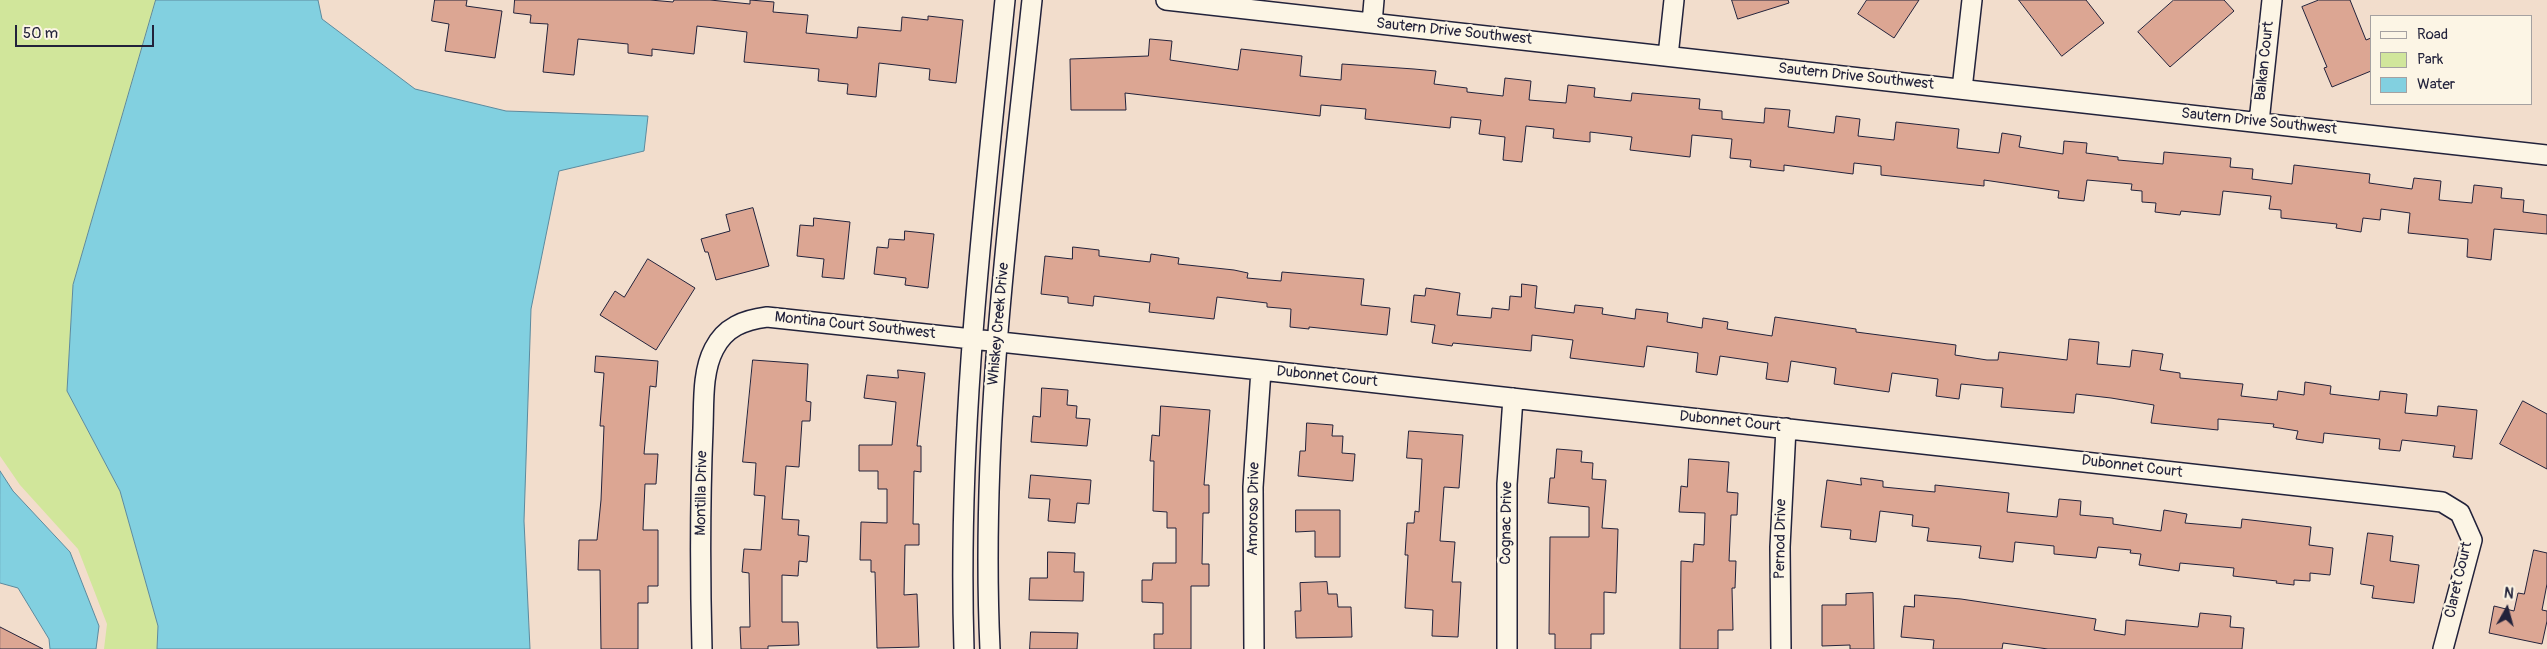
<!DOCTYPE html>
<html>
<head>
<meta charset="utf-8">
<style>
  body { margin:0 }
  #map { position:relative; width:2547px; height:649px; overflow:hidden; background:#f2ddcc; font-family:Pangolin,sans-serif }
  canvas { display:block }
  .legend { position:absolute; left:2370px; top:15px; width:162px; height:90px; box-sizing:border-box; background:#fcf5e5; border:1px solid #a5a1a1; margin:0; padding:6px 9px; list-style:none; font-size:15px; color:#22223b }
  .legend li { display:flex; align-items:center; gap:10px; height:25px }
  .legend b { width:25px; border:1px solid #a5a1a1 }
  .north { position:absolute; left:2482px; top:584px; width:50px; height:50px; -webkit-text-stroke:4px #fcf5e5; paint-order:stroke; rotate:7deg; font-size:14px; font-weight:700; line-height:20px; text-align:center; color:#22223b }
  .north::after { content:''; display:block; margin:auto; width:18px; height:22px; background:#22223b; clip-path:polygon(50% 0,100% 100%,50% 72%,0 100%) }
  .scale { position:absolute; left:15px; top:25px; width:139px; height:22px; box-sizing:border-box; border:2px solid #22223b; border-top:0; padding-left:6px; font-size:15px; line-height:18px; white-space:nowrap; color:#22223b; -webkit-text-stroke:4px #fcf5e5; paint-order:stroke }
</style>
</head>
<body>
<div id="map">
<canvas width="2547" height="649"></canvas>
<ul class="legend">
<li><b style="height:6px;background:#fcf5e5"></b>Road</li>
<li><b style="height:14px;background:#d1e69b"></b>Park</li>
<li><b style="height:14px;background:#82d0e0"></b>Water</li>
</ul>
<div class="north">N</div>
<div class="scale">50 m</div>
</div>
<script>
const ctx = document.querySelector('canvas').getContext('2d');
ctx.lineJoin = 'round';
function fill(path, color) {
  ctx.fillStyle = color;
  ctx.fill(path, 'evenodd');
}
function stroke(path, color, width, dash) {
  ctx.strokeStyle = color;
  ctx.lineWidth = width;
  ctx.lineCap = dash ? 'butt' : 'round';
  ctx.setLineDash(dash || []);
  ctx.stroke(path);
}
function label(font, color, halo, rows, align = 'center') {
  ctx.font = font + ' Pangolin,sans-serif';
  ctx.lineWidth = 5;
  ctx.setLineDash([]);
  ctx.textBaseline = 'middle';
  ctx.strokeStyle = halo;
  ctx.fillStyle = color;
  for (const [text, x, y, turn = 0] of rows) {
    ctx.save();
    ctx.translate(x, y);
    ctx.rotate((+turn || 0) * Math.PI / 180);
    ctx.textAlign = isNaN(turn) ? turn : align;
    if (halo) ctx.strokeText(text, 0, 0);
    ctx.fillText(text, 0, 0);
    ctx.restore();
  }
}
fill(new Path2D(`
  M0 0H156L73 285 67 391 120 491 158 626 157 649H104L107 624 78 549 20 485 0 456Z`), '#d1e69b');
const water = new Path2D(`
  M156 0H318L322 19 415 89 506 111 648 116 644 151 559 171 531 309 524 521 530 649H157L158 626 120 491 67 391 73 285Z
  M0 471 13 491 70 552 99 626 96 649H50L49 639 18 588 0 583Z`);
fill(water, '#82d0e0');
stroke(water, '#5c8a9e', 1);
const building = new Path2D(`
  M435 0H467L466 6 502 11 495 58 445 51 449 24 432 21Z
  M515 0H650L673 2 674 0H710L750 4V0L774 2 773 12 808 15 806 33 857 38 858 27 901 31 902 17 928 20V16L963 20 956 83 929 80 930 69 879 63 876 97 847 94 848 84 818 81 819 69 744 62 747 32 697 26 694 54 652 49V56L628 53V44L578 39 574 75 543 72 548 24 530 23 531 15 514 13Z
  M1732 0H1788L1789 3 1738 19Z
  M1867 0H1919L1894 38 1858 14Z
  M2019 0H2086L2104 23 2062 56Z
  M2174 0H2224L2234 11 2170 67 2138 32Z
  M2319 0H2350L2366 40 2371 38V71L2332 87 2324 68 2327 67 2302 7Z
  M1150 39 1172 41 1170 60 1238 70 1241 49 1302 56 1300 76 1341 80 1342 64 1414 69 1436 71 1434 84 1467 88V92L1503 96 1505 78 1531 81 1529 100 1566 103 1568 85 1595 88 1594 97 1631 101 1632 93 1700 99 1699 109 1722 111V119L1764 123 1765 108 1790 110 1788 127 1834 133 1836 116 1860 119 1858 136 1894 140 1896 122 1959 129 1957 148 1999 153 2002 133 2021 136 2019 147 2063 154 2064 141 2087 143 2086 153 2118 157V160L2163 164 2164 152 2231 158 2230 167 2253 169 2252 179 2292 184 2294 165 2370 174 2369 183 2412 189 2414 178 2441 181 2439 200 2472 203 2474 185 2502 188 2501 198 2524 200 2523 212 2547 215V234L2494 229 2491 260 2467 257 2468 239 2408 233 2410 213 2381 209 2380 220 2363 218 2361 232 2336 228 2337 224 2281 218V210L2269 209 2271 196 2223 191 2220 215 2181 211 2180 215 2155 212 2156 203 2142 202V191L2131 190 2132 184 2087 180 2084 201 2058 198 2059 191 1984 180V186L1881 175V166L1854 163 1853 174 1784 165V171L1750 167 1751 160 1730 158 1732 139 1692 135 1690 157 1630 150 1632 137 1590 132V142L1553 138 1554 129 1526 126 1522 162 1503 160 1505 137 1479 134 1481 120 1451 117 1450 128 1365 119 1366 109 1321 105 1320 116 1125 93 1126 110H1071L1070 59 1148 56Z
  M753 208 769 266 716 280 708 252H705L701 239 730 231 726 215Z
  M814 218 850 222 844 279 822 277 824 259 797 256 800 225 813 226Z
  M905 231 934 234 928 288 905 285 906 278 874 274 877 247 888 248 889 239 904 240Z
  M1073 247 1099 250V256L1150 262 1151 254 1179 258 1178 264 1234 270 1248 273 1247 278 1281 281 1282 272 1364 279 1361 305 1390 308 1387 335 1309 327V329L1290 327 1291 309 1267 307V303L1217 297 1214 319 1149 312 1150 303 1094 296 1093 306 1068 303V297L1041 294 1045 256 1072 259Z
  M648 259 695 288 656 350 600 315 615 291 624 297Z
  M1522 284 1537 286 1535 308 1574 313 1575 305 1603 308 1602 314 1635 319 1636 309 1668 313 1667 322 1702 328 1703 318 1728 322 1727 329 1772 336 1775 317 1856 329V332L1956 345 1955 355 1987 360H1998L1999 352 2067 360 2069 339 2099 342 2097 364 2130 367 2132 350 2163 354 2160 370 2180 373V378L2243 384 2241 396 2277 400 2278 391 2304 395 2305 382 2331 386 2330 394 2379 400 2380 391 2407 394 2405 413 2437 416 2438 406 2477 410 2472 459 2453 457 2455 446 2402 440 2400 451 2379 449 2380 439 2324 433 2323 443 2296 439 2298 431 2273 427 2274 424 2218 419V430L2151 423 2154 405 2111 398 2076 394 2074 413 2001 407 2003 388 1961 384 1959 399 1936 396 1938 379 1892 373 1889 392 1834 384 1836 368 1791 361 1788 382 1766 379 1768 363 1720 356 1717 375 1696 372 1698 353 1647 346 1644 367 1570 358 1573 340 1532 335 1531 351 1453 343 1452 346 1432 343 1435 325 1411 322 1414 295 1425 296 1426 288 1460 293 1457 315 1491 318 1492 308 1509 310 1510 296 1521 297Z
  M596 356 658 361 656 387 650 386 644 454H658L656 484H645L643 530H658V586H648V603H638V649H601L600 570H578L579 540H597L601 500 604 426H600L604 373 595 372Z
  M753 360 808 364 806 401 811 402 810 421H802L799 467 786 466 782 519 799 520 798 535 809 536 807 562 799 561 798 576 782 575V622H798L799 645 768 646V649H741L740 627H750L749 573 742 572 744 549 761 550 765 496 754 495 756 463 743 462Z
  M898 370 925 373 917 446H921V472L914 471 913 524H919V545H905L904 595 917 594 919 647 877 648 875 572H871V560H860L861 522 887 523V489H878V471H859V445H892L896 402 864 398 867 375 898 378Z
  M1042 388 1068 390 1067 405 1077 406 1076 418 1090 419 1087 446 1031 442 1033 416 1040 417Z
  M2523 401 2547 414V469L2500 444Z
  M1161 406 1210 410 1204 485H1209V513H1203L1202 564H1209V586H1191V649H1154V634H1163V603L1142 602V580H1152L1153 563H1176V528H1167V512L1153 511 1154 461H1150L1152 435 1159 436Z
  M1307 423 1333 425 1332 436H1343L1342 453 1355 454 1353 481 1298 476 1300 451H1305Z
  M1409 431 1463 435 1459 488 1444 487 1440 541 1455 542 1452 582H1461L1458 637 1432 636 1433 610 1405 608 1408 555H1405L1407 523H1414L1415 511 1419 512 1422 459 1407 458Z
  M1557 449 1582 451 1581 462 1593 463 1592 479 1606 480 1602 528 1618 529 1616 593 1604 592V634H1591V649H1555V634H1549L1550 537H1589V507L1548 503 1550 478H1554Z
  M1689 459 1729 462 1727 492 1738 493 1737 515H1731L1729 561H1736L1735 588H1732L1733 630H1718V649H1680L1681 561 1693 562 1694 544 1704 545 1705 513 1679 512 1681 486 1687 487Z
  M1031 475 1091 480 1089 504 1077 503 1075 523 1048 521 1050 499 1029 498Z
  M1861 478 1883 481V487L1935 492V485L2009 493 2007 512 2057 517 2059 499 2081 501 2080 515 2113 518V524L2161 531 2164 510 2187 514 2185 523 2241 528 2242 519 2311 527 2309 545 2333 548 2330 575 2310 573V581L2294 580V585L2276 583 2277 581 2233 576 2234 568 2180 563 2179 571 2139 565 2141 554 2130 553 2131 550 2098 547 2096 558 2054 554V546L2015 542 2013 562 1979 558 1981 546 1927 541 1929 528 1912 526 1913 515 1880 511 1876 542 1850 539 1851 530 1821 527 1827 480 1861 485Z
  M1296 510H1340V557H1315V531L1296 532Z
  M2368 533 2393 536 2390 561 2419 565 2414 603 2372 598 2374 586 2361 584Z
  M2534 550 2547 553V584L2542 610 2547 611V621L2542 644 2489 633 2494 606 2514 611 2518 593 2524 594Z
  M1048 552 1075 553 1074 572H1084L1083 601 1029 600 1030 578H1047Z
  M1327 582 1328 594H1337L1338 607H1351L1352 637 1296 638 1295 611H1301L1300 583Z
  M1873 593 1874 649H1850V645L1822 646V605H1846V594Z
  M1915 595 1961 599 2096 619 2094 630 2125 635 2126 620 2198 627 2200 613 2231 616 2230 627 2244 628 2242 649H2048L2003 643 2002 649H1933L1934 640 1901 637 1904 606 1914 607Z
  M0 627 43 649H0Z
  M1031 632 1078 633 1077 649H1030Z`);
fill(building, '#dca693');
stroke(building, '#22223b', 1);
const minor = new Path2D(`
  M1166 0 2547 155
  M1372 23 1374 0
  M1668 56 1674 0
  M1962 89 1972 0
  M2259 122 2272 0
  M702 649C700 575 700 501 703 428 704 402 702 372 714 349 725 327 744 320 767 317L1261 370 2442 502 2460 513 2472 540 2443 649
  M964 649C957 430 983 217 1005 0
  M990 649C980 432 1009 216 1032 0
  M1254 649 1253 487 1261 370
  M1507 649V484L1513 398
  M1781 649 1780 547 1786 428`);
stroke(minor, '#22223b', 22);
stroke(minor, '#fcf5e5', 19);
label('15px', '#22223b', '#fcf5e5', [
  ["Sautern Drive Southwest",1454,32,6],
  ["Balkan Court",2265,61,-84],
  ["Sautern Drive Southwest",1856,77,6],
  ["Sautern Drive Southwest",2259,122,6],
  ["Whiskey Creek Drive",999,324,-85],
  ["Montina Court Southwest",855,326,6],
  ["Dubonnet Court",1327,377,6],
  ["Dubonnet Court",1730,422,6],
  ["Dubonnet Court",2132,467,7],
  ["Montilla Drive",702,493,-89],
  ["Amoroso Drive",1254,509,-89],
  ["Cognac Drive",1507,523,-89],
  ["Pernod Drive",1781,539,-89],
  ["Claret Court",2459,580,-77]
]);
</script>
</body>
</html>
